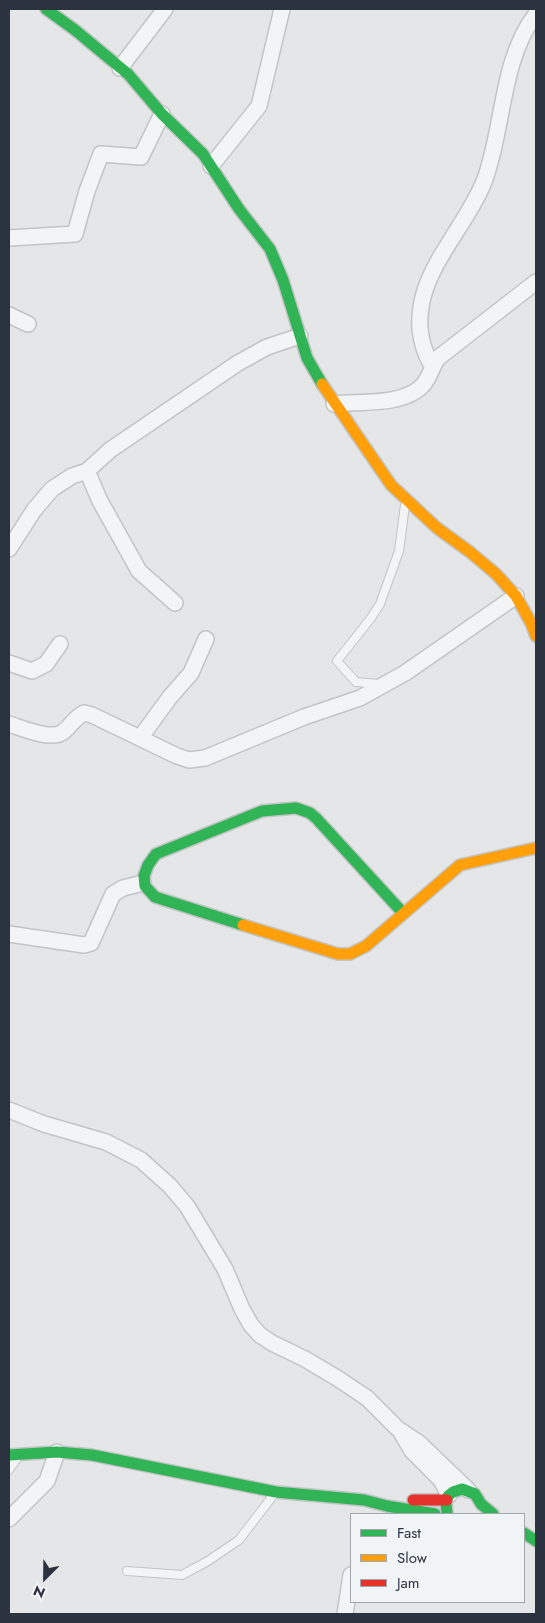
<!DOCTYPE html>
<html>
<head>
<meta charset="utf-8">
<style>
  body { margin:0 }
  #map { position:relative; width:545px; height:1623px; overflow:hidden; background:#e4e6e8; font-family:Jost,sans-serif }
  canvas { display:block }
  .frame { position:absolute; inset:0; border:10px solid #2b3341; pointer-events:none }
  .legend { position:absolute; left:350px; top:1513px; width:175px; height:90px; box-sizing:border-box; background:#f1f4f7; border:1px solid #a2a7ae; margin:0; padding:6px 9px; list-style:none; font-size:15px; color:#2b3341 }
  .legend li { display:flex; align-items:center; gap:10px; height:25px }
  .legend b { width:25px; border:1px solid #a2a7ae }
  .north { position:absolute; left:20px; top:1553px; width:50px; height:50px; -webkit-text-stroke:4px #f1f4f7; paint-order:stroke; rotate:203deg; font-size:14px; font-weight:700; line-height:20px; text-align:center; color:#2b3341 }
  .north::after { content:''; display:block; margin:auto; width:18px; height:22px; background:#2b3341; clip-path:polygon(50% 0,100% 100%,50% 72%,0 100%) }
</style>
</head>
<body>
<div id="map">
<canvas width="545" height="1623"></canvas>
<div class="frame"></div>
<ul class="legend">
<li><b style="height:6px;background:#30b455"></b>Fast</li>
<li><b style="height:6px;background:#ff9f0a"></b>Slow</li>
<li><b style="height:6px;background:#e5322d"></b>Jam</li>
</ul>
<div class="north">N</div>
</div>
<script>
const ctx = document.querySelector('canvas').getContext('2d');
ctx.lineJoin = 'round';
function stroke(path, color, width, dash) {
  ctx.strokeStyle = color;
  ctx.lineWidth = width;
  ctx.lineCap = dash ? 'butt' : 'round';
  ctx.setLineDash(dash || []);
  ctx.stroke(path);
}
const lane = new Path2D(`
  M379 684 356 682 337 661 371 618 380 604 399 551 405 505
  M9 1470 17 1458
  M127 1571 182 1575 208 1561 239 1540 275 1493`);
const street = new Path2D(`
  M120 68 165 9
  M211 166 259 106 282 9
  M9 238 75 234 87 191 101 154 141 157 162 114
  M9 315 28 324
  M432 366C419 343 417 322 423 297 433 257 470 219 485 179 504 127 501 59 536 14
  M334 404C361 401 404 406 423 385 430 377 432 366 438 358L536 282
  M87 471 100 501 139 571 175 603
  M9 549 34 510 52 489 72 476 87 471 110 450 238 363 267 347 300 336
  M9 663 32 671 46 664 60 644
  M9 724C22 728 51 741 63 732 71 726 74 718 84 713L92 715 177 756 189 760 205 758 304 717 360 698 405 673 516 596
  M140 738 170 697 191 673 206 639
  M9 934 84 945 91 943 113 894 123 888 143 883
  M9 1110 44 1124 106 1142 141 1160 170 1186 187 1206 225 1269 242 1309 251 1325 260 1335 272 1343 305 1359 337 1378 367 1398 398 1429 419 1443 468 1490
  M402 1434 412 1451 441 1480 449 1495
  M9 1519 47 1481 57 1452
  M345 1614 351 1575`);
const fast = new Path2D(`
  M46 9 75 30 128 74 162 114 203 154 239 209 270 249 283 280 307 358 322 384
  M243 925 155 897 145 886 144 876 148 865 156 854 262 811 296 808 310 813 316 818 403 913
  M9 1455 57 1452 92 1455 276 1492 364 1500 387 1506 435 1514
  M447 1513 446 1503 448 1496 453 1492 462 1489 475 1494 481 1504 493 1514
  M524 1533 536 1541`);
const slow = new Path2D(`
  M322 384 391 485 437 528 470 552 496 574 516 596 531 623 536 636
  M243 925 338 954H350L366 946 460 865 536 848`);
const jam = new Path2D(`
  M413 1500H447`);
stroke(lane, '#c2c4c6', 10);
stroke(street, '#c2c4c6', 18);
stroke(fast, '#c2c4c6', 14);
stroke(slow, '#c2c4c6', 14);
stroke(jam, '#c2c4c6', 14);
stroke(lane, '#f2f4f5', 8);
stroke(street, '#f2f4f5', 15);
stroke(fast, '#30b455', 11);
stroke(slow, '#ff9f0a', 11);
stroke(jam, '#e5322d', 11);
</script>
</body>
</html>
